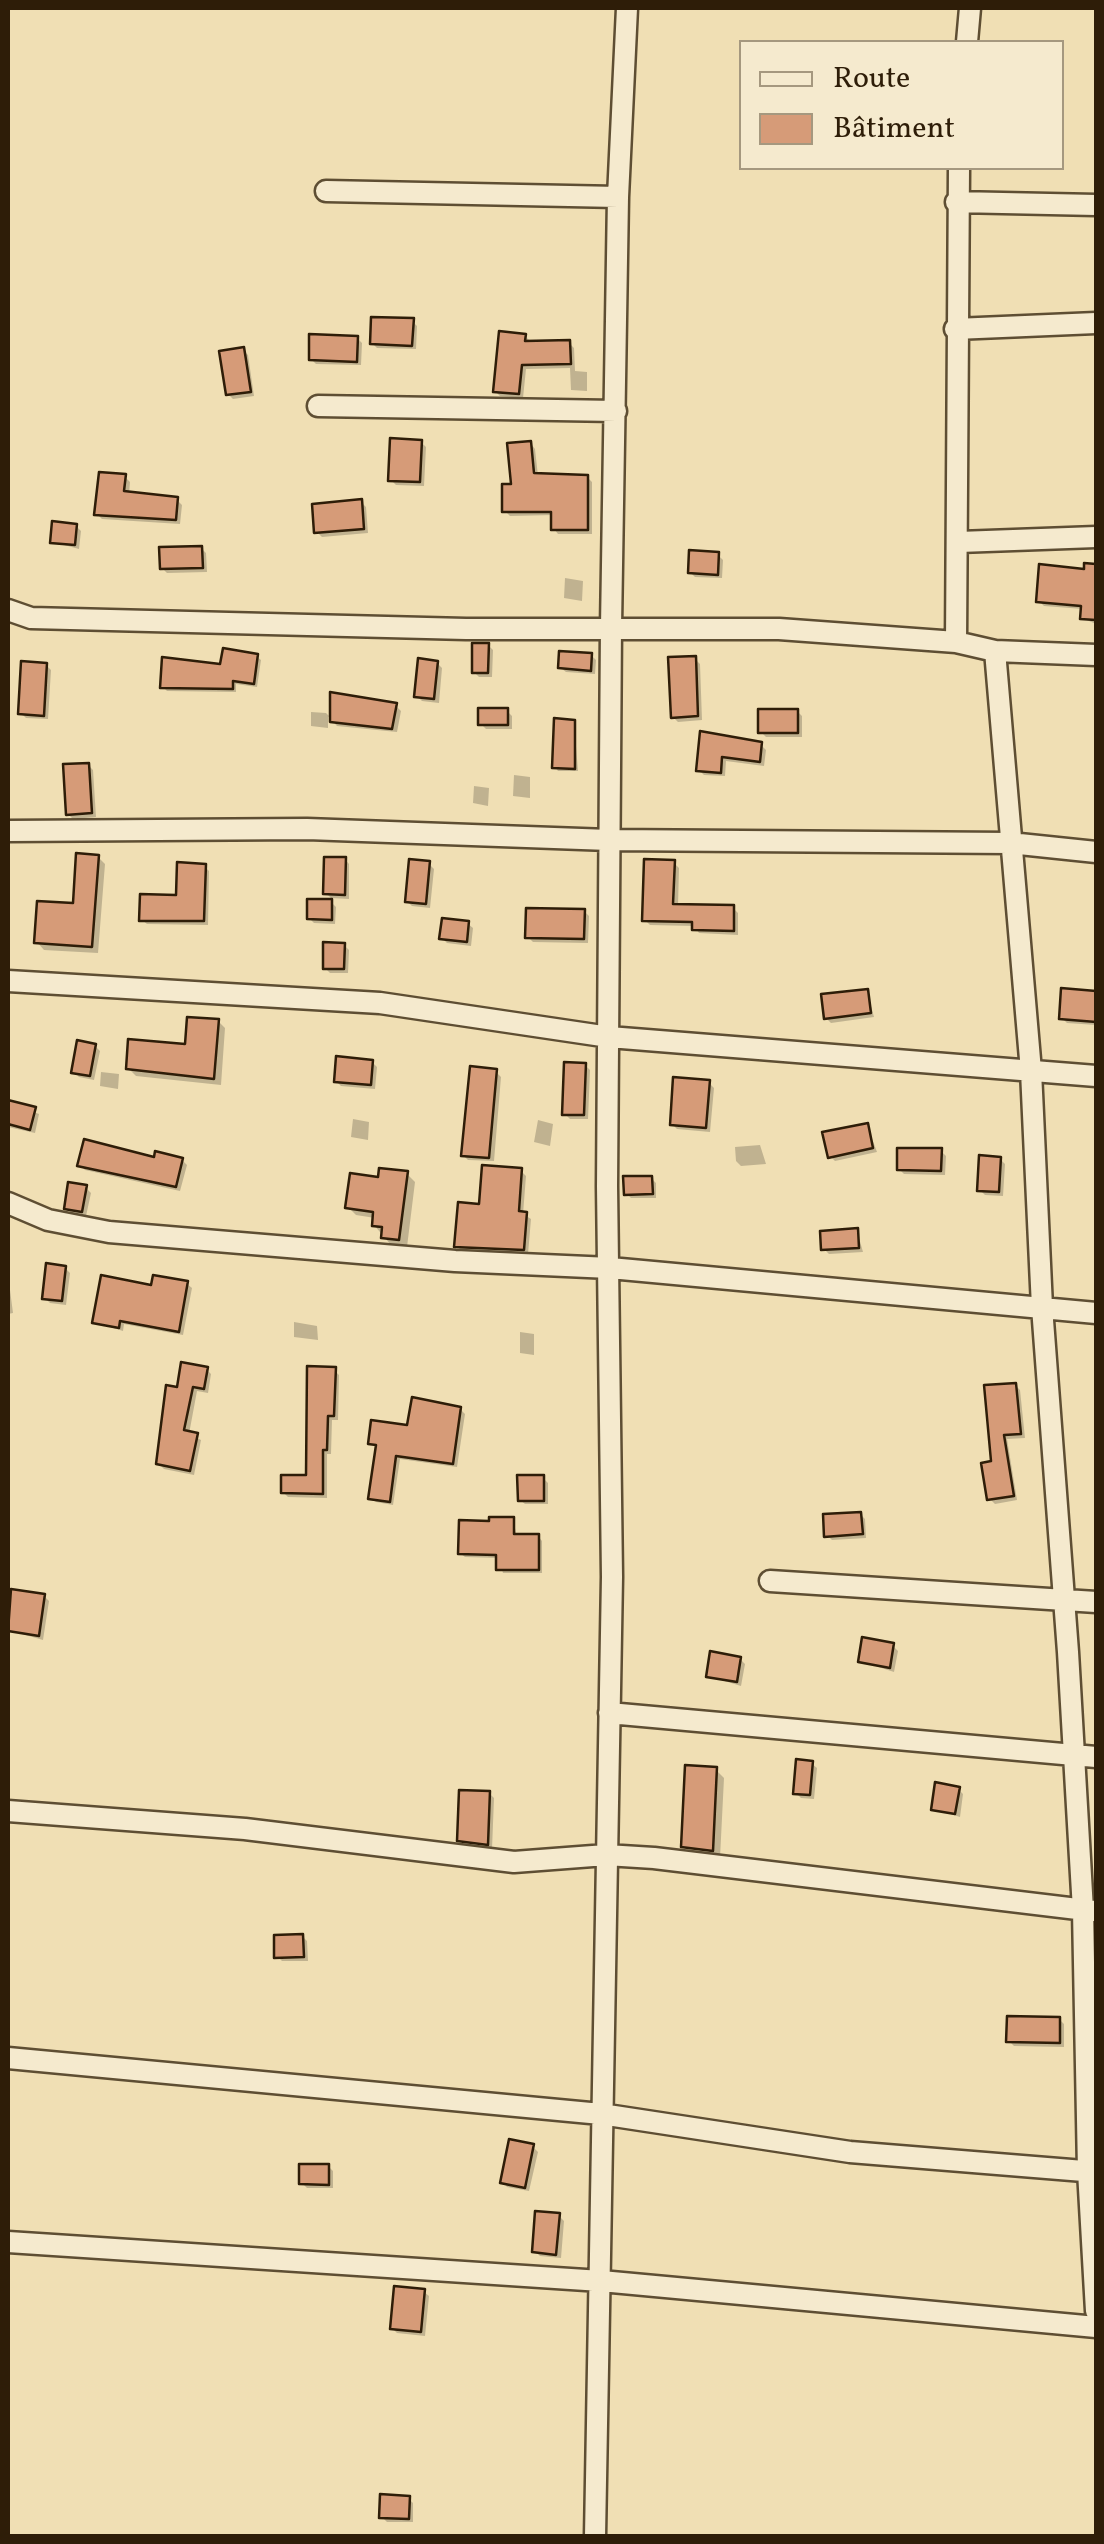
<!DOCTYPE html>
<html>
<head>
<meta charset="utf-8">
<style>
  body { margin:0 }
  #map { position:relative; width:1104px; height:2544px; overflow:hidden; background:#f0dfb4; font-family:Vollkorn,serif }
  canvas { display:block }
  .frame { position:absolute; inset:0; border:10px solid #2e1d08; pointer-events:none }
  .legend { position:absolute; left:739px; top:40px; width:325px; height:130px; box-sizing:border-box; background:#f5eace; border:2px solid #a5987f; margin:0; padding:12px 18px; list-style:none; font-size:30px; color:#2e1d08 }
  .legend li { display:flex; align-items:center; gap:20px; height:50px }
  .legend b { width:50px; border:2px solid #a5987f }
</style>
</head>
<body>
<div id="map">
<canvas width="1104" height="2544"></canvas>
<div class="frame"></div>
<ul class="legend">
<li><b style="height:12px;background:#f5eace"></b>Route</li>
<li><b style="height:28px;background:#d69b78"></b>Bâtiment</li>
</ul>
</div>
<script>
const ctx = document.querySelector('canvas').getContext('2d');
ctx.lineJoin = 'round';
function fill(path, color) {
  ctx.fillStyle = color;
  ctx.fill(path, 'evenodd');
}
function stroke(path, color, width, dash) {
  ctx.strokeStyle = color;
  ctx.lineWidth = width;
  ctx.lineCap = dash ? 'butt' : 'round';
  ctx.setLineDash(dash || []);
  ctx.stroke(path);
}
fill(new Path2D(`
  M412 321 417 326 416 349 377 348 372 343Z
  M525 336 530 341 569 343 574 348 575 371 587 372V391L571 390 570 368 526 369 523 398 500 396 495 391Z
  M357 338 362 343 361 365 316 364 311 359Z
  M243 350 248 355 254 396 233 399 228 394Z
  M421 442 426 447 424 486 396 485 391 480Z
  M531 444 535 449 538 476 587 477 592 482V534H558L554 529V515L510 516 505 511Z
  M125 477 130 482 129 494 177 500 182 505 180 524 102 519 97 514Z
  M361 502 366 507 368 533 322 537 317 532Z
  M76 526 81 531 79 549 53 542Z
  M201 548 206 553 207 572 167 573 162 568Z
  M718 555 723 560 722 578 695 577 690 572Z
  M1041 567 1096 573V624L1082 618 1083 609 1044 606 1039 601Z
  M565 578 583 581 582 601 564 598Z
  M488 645 493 650 492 677H479L474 672Z
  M591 655 596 660 595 674 566 672 561 668Z
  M257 657 261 660 257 687 236 684V692L167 691 163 687Z
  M695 659 700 664 702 720 678 722 673 717Z
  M437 663 442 668 439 703 422 701 417 696Z
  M46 665 51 670 48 719 26 718 21 713Z
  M396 706 401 711 397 732 337 726 328 716V728L311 726V712L326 713 332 719Z
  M507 711 512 716V729H486L481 724Z
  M797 711 802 716V737H766L761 732Z
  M574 722 578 771H558L555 767Z
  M702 734 761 745 766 750 764 766 726 761 725 776 704 775 699 770Z
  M88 765 93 770 96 817 73 819 68 814Z
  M514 775 530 777V798L513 796Z
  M474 786 489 788 488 806 473 803Z
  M98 857 105 864 98 953 44 950 37 942 76 906Z
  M345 859 349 864V899L331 898 326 893Z
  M674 863 679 868 678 906 733 908 738 913V935L699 933 694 926 650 925 645 920Z
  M429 864 434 869 430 908 412 906 407 901Z
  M204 866 209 871 208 925 147 924 142 920 179 898Z
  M331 902 336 907 335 924 314 923 309 918Z
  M584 911 589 916 588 943 533 942 528 937Z
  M468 924 473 928 471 946 447 943 442 938Z
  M344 945 349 950 348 973H330L325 968Z
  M1064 991 1096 993V1025L1067 1023 1062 1018Z
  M867 992 874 1017 831 1023 826 1018Z
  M218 1021 225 1028 221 1085 136 1076 128 1068 187 1047Z
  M95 1046 100 1051 94 1080 79 1077 74 1072Z
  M372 1062 377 1067 375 1089 341 1086 336 1081Z
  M585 1065 590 1070 588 1119H570L565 1114Z
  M101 1072 119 1074 118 1089 100 1086Z
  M496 1072 501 1077 494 1161 468 1160 463 1155Z
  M709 1083 714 1088 710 1132 677 1129 672 1124Z
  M8 1102 39 1114 35 1133 8 1127Z
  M353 1119 369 1122 368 1140 351 1137Z
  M538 1120 553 1124 550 1146 534 1142Z
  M867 1125 877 1152 835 1161 830 1156Z
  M760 1145 766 1164 741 1166 736 1161 735 1147Z
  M941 1151 946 1156 945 1175 904 1174 899 1169Z
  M1000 1159 1005 1164 1003 1196 985 1195 980 1190Z
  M156 1160H182L187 1165 180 1191 85 1170 80 1165Z
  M521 1171 526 1176 523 1214 531 1219 528 1254 462 1251 457 1246 481 1206Z
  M407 1174 415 1182 407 1247 391 1245 374 1225 375 1218 356 1215 348 1207 380 1180Z
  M651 1178 656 1183V1198H631L626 1193Z
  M86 1188 91 1193 86 1216 71 1213 66 1208Z
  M857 1231 863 1252 829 1254 824 1249Z
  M65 1268 70 1273 66 1305 50 1303 45 1298Z
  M187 1284 192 1288 183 1335 124 1324 123 1331 94 1322 153 1288Z
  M8 1287 10 1290 13 1313 8 1314Z
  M294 1322 317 1326 318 1340 294 1337Z
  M520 1332 534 1334V1355L520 1353Z
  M206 1369 211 1374 208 1393 197 1391 189 1434 201 1440 194 1475 164 1469 159 1464 179 1390Z
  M334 1370 339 1375 338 1420H332L331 1454H327V1498L288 1497 283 1492 309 1477Z
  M1015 1385 1020 1390 1025 1438 1007 1439 1017 1500 995 1504 990 1499 993 1464Z
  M460 1409 465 1414 457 1467 400 1459 393 1505 376 1502 371 1498 378 1448 371 1443Z
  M543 1478 548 1483V1504H525L520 1500Z
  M860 1514 865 1519 866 1538 832 1540 827 1535Z
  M513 1519 517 1537 538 1536 542 1541V1573H503L498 1558 465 1557 460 1553 462 1523Z
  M13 1592 44 1596 49 1601 43 1640 8 1630Z
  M893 1646 898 1651 894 1672 860 1661Z
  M740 1659 745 1664 741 1686 708 1676Z
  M812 1764 817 1768 814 1799 801 1798 796 1793Z
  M716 1770 724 1778 720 1858 691 1854 683 1846Z
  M958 1789 963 1794 960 1817 934 1809Z
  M489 1793 494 1798 492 1849 465 1845 460 1840Z
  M302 1936 307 1941 308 1961H282L277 1956Z
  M1059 2019 1064 2024V2047L1014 2046 1009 2041Z
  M533 2147 538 2152 529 2191 507 2187 503 2182Z
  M328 2166 333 2171V2188H307L302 2183Z
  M559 2216 564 2221 561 2258 540 2256 535 2251Z
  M424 2292 429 2296 425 2336 397 2333 392 2328Z
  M408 2498 413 2503V2522H387L382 2517Z`), '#0003');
const building = new Path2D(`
  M371 317 414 318 412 346 370 344Z
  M499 331 526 334 525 341 570 340 571 364 522 365 519 394 493 392Z
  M309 334 358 336 357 362 309 360Z
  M244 347 251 392 226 395 219 351Z
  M390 438 422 440 420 482 388 481Z
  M531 441 534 473 588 475V530H551V512H502V484H511L507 443Z
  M99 472 126 474 124 491 178 497 176 520 94 515Z
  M362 499 364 529 314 533 312 504Z
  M52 521 77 524 75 545 50 543Z
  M202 546 203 568 160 569 159 547Z
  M689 550 719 552 718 575 688 573Z
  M1084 563 1096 564V620L1080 619 1081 606 1036 602 1039 564 1084 569Z
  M472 643H489L488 673H472Z
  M223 648 258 654 254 684 233 681V689L160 688 162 657 220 664Z
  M559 651 592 653 591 671 558 668Z
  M696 656 698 716 671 718 668 657Z
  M418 658 438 661 434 699 414 697Z
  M21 661 47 663 44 716 18 714Z
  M330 692 397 703 392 729 330 722Z
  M478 708H508V725H478Z
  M758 709H798V733H758Z
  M554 718 575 720V769L552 768Z
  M700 731 762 742 760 762 722 757 721 773 696 771Z
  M89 763 92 813 66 815 63 764Z
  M76 853 99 855 92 947 34 943 37 901 73 903Z
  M324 857H346L345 895 323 894Z
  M409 859 430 861 426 904 405 902Z
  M644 859 675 860 673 904 734 905V931L692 930V922L642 921Z
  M177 862 206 864 204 921H139L140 894 176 895Z
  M307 899H332V920L307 919Z
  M526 908 585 909 584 939 525 938Z
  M442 918 469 921 467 942 439 939Z
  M323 942 345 943 344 969H323Z
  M1061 988 1096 991V1022L1059 1019Z
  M868 989 871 1013 824 1019 821 994Z
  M187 1017 219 1019 214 1079 126 1069 128 1039 185 1044Z
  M77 1040 96 1044 90 1076 71 1073Z
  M336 1056 373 1060 371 1085 334 1082Z
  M564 1062 586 1063 584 1115H562Z
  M470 1066 497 1069 489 1158 461 1156Z
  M673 1077 710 1080 706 1128 670 1125Z
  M8 1100 36 1107 30 1130 8 1124Z
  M868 1123 873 1148 828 1158 822 1132Z
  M84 1139 154 1157 155 1151 183 1158 176 1187 77 1166Z
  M897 1148H942L941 1171 897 1170Z
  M979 1155 1001 1157 999 1192 977 1191Z
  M482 1165 522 1168 519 1211 527 1212 524 1250 454 1247 458 1202 479 1204Z
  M379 1168 408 1171 399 1240 381 1238 382 1227 372 1226 373 1212 345 1208 350 1173 378 1177Z
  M623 1176H652L653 1194 624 1195Z
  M68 1182 87 1185 82 1212 64 1209Z
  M858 1228 859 1248 821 1250 820 1231Z
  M46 1263 66 1266 62 1301 42 1299Z
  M101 1275 151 1285 153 1275 188 1281 179 1332 120 1321 119 1328 92 1323Z
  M181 1362 208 1367 204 1389 193 1387 184 1430 198 1433 190 1471 156 1464 166 1385 177 1387Z
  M307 1366 336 1367 334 1416H328L327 1450H323V1494L281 1493V1475H306Z
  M1016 1383 1021 1434 1004 1435 1014 1496 987 1500 981 1463 991 1461 984 1385Z
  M412 1397 461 1407 453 1464 396 1456 390 1502 368 1499 376 1445 368 1444 371 1420 407 1425Z
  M517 1475H544V1501H518Z
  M861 1512 863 1534 824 1537 823 1514Z
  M489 1517H514V1534H539V1570H496V1555L458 1554 459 1520 489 1521Z
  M11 1589 45 1594 39 1636 8 1631Z
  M862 1637 894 1643 890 1668 858 1662Z
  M710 1651 741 1657 737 1682 706 1677Z
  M796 1759 813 1761 810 1795 793 1794Z
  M685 1765 717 1767 713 1851 681 1847Z
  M935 1782 960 1787 955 1814 931 1810Z
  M459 1790 490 1791 488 1845 457 1841Z
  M303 1934 304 1957 274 1958V1935Z
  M1007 2016 1060 2017V2043L1006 2042Z
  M509 2139 534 2144 525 2188 500 2183Z
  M299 2164H329V2185L299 2184Z
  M535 2211 560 2213 556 2255 532 2252Z
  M394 2286 425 2289 421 2332 390 2329Z
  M380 2494 410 2496 409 2519 379 2518Z`);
fill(building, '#d69b78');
stroke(building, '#2e1d08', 2.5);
const street = new Path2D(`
  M967 42 970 8
  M326 191 618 197
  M956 202 1096 205
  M955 329 1096 323
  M318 406 616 411
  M959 542 1096 537
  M8 610 31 618 466 629H779L956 642 995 651 1096 655
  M956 642 959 168
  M995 651 1031 1071 1042 1307 1068 1652 1083 1910 1088 2171 1096 2311
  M8 831 307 829 609 840 1010 843 1096 852
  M8 981 380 1003 609 1037 1096 1076
  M8 1203 48 1220 109 1232 455 1261 610 1268 1096 1313
  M770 1581 1096 1602
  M609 1713 1096 1757
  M8 1811 245 1829 514 1862 606 1855 654 1858 1094 1911
  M8 2058 601 2114 850 2152 1096 2172
  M8 2242 601 2281 1096 2327
  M595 2536 612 1577 607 1186 611 626 618 197 627 8`);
stroke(street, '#5e4e33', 25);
stroke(street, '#f5eace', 20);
</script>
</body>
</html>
